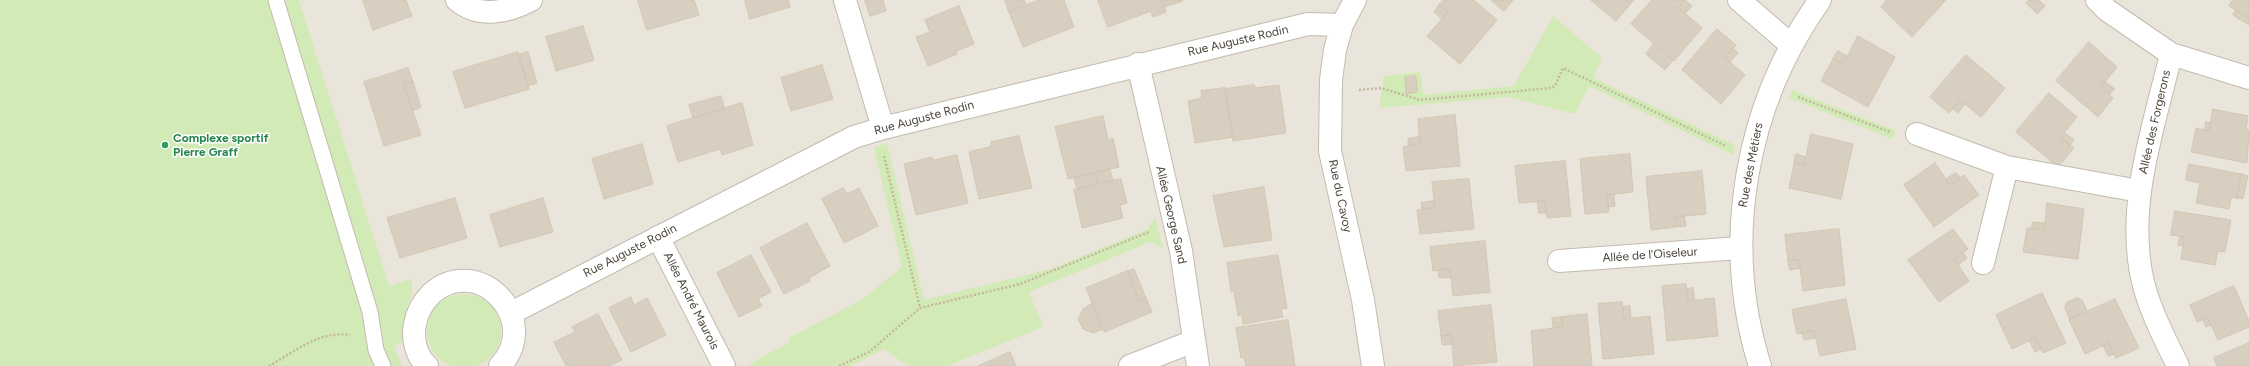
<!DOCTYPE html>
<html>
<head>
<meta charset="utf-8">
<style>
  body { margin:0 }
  canvas { display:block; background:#f6f3ec }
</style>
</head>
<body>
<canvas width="2249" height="366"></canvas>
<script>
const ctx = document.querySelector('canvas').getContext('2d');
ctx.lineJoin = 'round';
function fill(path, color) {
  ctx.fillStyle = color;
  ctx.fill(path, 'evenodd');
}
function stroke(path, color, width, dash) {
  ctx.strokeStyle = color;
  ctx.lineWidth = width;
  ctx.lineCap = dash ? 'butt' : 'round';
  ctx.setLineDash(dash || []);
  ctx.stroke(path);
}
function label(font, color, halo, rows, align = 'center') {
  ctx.font = font + ' Figtree,sans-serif';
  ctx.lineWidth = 3;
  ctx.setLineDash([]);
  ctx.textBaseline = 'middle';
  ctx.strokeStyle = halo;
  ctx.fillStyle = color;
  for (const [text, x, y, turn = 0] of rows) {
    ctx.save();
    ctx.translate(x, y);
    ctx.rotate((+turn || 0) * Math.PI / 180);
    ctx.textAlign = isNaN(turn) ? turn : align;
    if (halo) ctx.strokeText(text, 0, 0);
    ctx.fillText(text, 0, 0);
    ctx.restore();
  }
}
fill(new Path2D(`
  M0 0H2249V366H0Z`), '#eae5da');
fill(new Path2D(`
  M0 0H299L389 286 411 279C415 295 408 302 405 316 403 325 403 334 404 342L394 346 402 366H0Z
  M1553 16 1602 58 1593 78 1735 145 1733 155 1589 86 1575 114 1508 97 1379 108 1384 76 1420 72 1423 95 1514 86Z
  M1792 90 1896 131 1892 139 1789 98Z
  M887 143 924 300 1051 269 1148 229 1155 217 1163 248 1150 242 1029 292 1043 327 947 366H908L884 349 851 366H749L753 362 790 342 789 338 861 300 902 267 874 148Z
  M427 331a37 37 0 1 1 74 0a37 37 0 1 1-74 0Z`), '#d2eab5');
const building = new Path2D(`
  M363 0H406L412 16 373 30Z
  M638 0H694L699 15 647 30Z
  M745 0H788L790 7 750 19Z
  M865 0H883L886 11 870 16Z
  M1005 0H1024L1026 5 1009 12Z
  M1039 0H1064L1074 27 1023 47 1009 12Z
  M1098 0H1162L1166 12 1153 17 1151 11 1108 27Z
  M1162 0H1182L1183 1 1164 7Z
  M1444 0H1474L1497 20 1460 64 1427 36 1448 12 1439 5Z
  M1491 0H1513L1504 11Z
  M1591 0H1634L1616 21Z
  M1652 0H1684L1679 8 1702 28 1674 61 1631 24Z
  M1685 0 1692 6 1685 14 1679 8Z
  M1887 0H1946L1912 37 1881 7Z
  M2029 0H2039L2045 6 2037 14 2026 3Z
  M2233 0H2249V18L2229 6Z
  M1439 5 1448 12 1442 19 1434 12Z
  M959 6 974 44 956 51 957 54 928 66 916 37 930 32 925 20Z
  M2236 10 2249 18V25L2233 15Z
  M583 26 594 60 556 71 546 37Z
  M1717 29 1736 45 1725 58 1745 75 1721 104 1682 70Z
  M1858 36 1895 57 1868 107 1821 81 1833 59 1843 64Z
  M2089 42 2117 67 2101 87 2113 98 2098 117 2056 81Z
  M1654 44 1673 60 1665 70 1646 54Z
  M1733 48 1738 53 1730 62 1725 58Z
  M1838 51 1847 56 1843 64 1833 59Z
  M518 52 529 89 465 108 453 72Z
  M528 52 537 83 528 86 518 55Z
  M1966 55 2005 88 1981 117 1960 100 1949 113 1930 97Z
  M822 65 833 99 791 111 781 78Z
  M408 68 413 82 404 85 421 135 384 146 364 82Z
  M1416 76 1417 92 1406 94 1405 77Z
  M413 82 421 107 413 111 404 85Z
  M2105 82 2115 89 2109 95 2101 87Z
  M1254 85 1255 88 1279 85 1286 133 1233 141 1225 89Z
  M1225 88 1233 137 1195 143 1188 101 1202 98 1201 91Z
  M2049 93 2077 117 2060 138 2074 148 2058 167 2016 132Z
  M721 96 725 109 693 118 689 105Z
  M1960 100 1965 104 1958 113 1953 109Z
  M742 103 753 145 722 155 720 149 678 162 667 126Z
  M2213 109 2248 116 2246 130H2249L2247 163 2191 152 2196 128 2209 131Z
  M1455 115 1460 166 1406 171 1403 147 1420 144 1418 119Z
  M1103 116 1108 140 1113 138 1119 167 1068 179 1055 127Z
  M2206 122 2211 123 2209 131 2205 130Z
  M2065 133 2074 140 2070 145 2060 138Z
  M1811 134 1853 144 1841 199 1789 188 1794 163 1804 165Z
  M1019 136 1032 188 979 199 969 152 992 146 991 142Z
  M1420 137V144L1408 146V139Z
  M642 144 653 184 604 199 592 159Z
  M1630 154 1633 192 1607 195 1609 212 1585 214 1580 159Z
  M1796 154 1806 157 1804 165 1794 163Z
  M957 155 968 203 916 215 904 164 932 157 933 160Z
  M1565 161 1571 216 1547 218 1545 201 1519 203 1515 166Z
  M1935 163 1950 185 1964 175 1979 195 1934 227 1904 185Z
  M2189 164 2241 174 2237 198 2231 197 2229 209 2196 203 2200 183 2186 180Z
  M1110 169 1113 181 1098 184 1095 173Z
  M1702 171 1706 214 1675 217 1676 227 1651 230 1646 177Z
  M1095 173 1098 184 1077 189 1074 177Z
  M1956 173 1960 178 1950 185 1946 179Z
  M2241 174 2248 176 2243 199 2237 198Z
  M1121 179 1127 203 1120 205 1123 218 1082 228 1074 190Z
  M1469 179 1474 229 1420 234 1417 210 1435 208 1432 182Z
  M1264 187 1272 240 1224 247 1213 196Z
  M843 188 847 194 859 188 878 226 844 243 822 199Z
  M1614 194 1615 206 1608 207 1607 195Z
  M455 198 467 238 400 258 387 218Z
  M543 198 553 232 500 247 490 215Z
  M1434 201 1435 208 1422 209 1421 203Z
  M1538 201H1545L1546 213H1539Z
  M2047 203 2084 209 2078 259 2023 252 2027 228 2044 230Z
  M2175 211 2231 220 2225 252 2218 251 2215 265 2181 259 2184 237 2171 235Z
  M1684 216 1686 226 1676 227 1675 217Z
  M2033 222 2044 223V230L2032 228Z
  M807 223 830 266 809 278 810 281 784 294 760 248Z
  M1839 229 1845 285 1803 291 1799 260H1788L1785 235Z
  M1953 229 1968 249 1954 259 1969 281 1939 302 1908 260Z
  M2180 236 2184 237 2183 246 2178 245Z
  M1485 241 1490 292 1453 296 1450 269 1433 271 1430 247Z
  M1963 252 1967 258 1958 265 1954 259Z
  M751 255 771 292 758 299 762 306 739 317 717 273Z
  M1278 255 1287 308 1281 309 1283 317 1243 324 1242 315 1238 316 1234 291 1231 292 1227 263Z
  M1788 260H1799L1800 268 1790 270Z
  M1134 269 1146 298 1139 301 1128 271Z
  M1450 269 1451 277 1439 278 1438 270Z
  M1128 271 1139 301 1146 298 1152 312 1104 332 1086 288Z
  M1686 284 1688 301 1714 298 1718 336 1667 341 1662 286Z
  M2234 286 2249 321V327L2218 340 2208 318 2197 322 2190 305Z
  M1693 288 1695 300 1688 301 1686 289Z
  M2042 293 2066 343 2043 353 2035 338 2012 349 1996 315Z
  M631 297 634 305 647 298 666 335 631 352 609 308Z
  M2077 298 2082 300 2087 311 2070 320 2065 308 2066 303Z
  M1846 299 1856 349 1820 356 1814 331 1797 334 1792 310Z
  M2115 299 2139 348 2116 358 2109 343 2085 354 2069 320Z
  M1622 302 1624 319 1650 316 1654 354 1603 359 1598 304Z
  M1092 304 1103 329 1093 333 1083 329 1078 319 1083 309Z
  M1491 305 1497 362 1454 366 1451 335 1441 336 1438 311Z
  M1630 306 1631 318 1624 319 1623 307Z
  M598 314 622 360 609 366H566L554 342 575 332 572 327Z
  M1587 314 1592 366H1534L1531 331 1563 327 1562 317Z
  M1562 317 1563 327 1553 328 1552 318Z
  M2208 318 2211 325 2206 327 2203 320Z
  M1288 320 1295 366H1246L1244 357 1241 358 1236 328Z
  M1814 331 1815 338 1804 340 1802 333Z
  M1451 335 1452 344 1442 345 1441 336Z
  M2035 338 2041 349 2035 352 2029 340Z
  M2109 343 2114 354 2108 356 2103 346Z
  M2249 343V366H2217L2214 358Z
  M1010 352 1016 366H978Z`);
fill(building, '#d8cfc1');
stroke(building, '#d3c7b4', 1);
const service = new Path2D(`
  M276 0 370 312 376 350 383 366`);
const minor = new Path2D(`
  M457 0C479 19 508 12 531 0
  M845 0 883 128
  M1739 0 1791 45
  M2097 0 2107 10 2171 54 2249 78
  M1342 25 1335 50 1331 80 1330 151 1363 300 1373 366
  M2171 54C2154 127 2125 206 2143 282 2150 311 2165 339 2178 366
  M1138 64 1181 251 1198 366
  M1917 134 2007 167 2139 191
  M658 237 724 366
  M1559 261 1740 248
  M1983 263 2007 167
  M511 313 854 137 883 128 1308 24 1342 25 1355 0
  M427 366C416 356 412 338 415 324 417 312 423 302 432 293 478 253 543 319 500 366
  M1130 366 1194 341
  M1760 366C1721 242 1745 105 1820 0`);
stroke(service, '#c2bbae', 17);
stroke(minor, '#c2bbae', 24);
stroke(new Path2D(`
  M1359 90 1381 88 1420 100 1551 88 1555 86 1563 68 1726 146
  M1798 97 1890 132
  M884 156 920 308
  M269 366C294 352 320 330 350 335
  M839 366 869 352 920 308 1020 284 1149 232`), '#c4b79f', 2.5, [2, 2]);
stroke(service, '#fff', 15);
stroke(minor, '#fff', 22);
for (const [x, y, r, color] of [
  [165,145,4,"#2e9e5b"]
]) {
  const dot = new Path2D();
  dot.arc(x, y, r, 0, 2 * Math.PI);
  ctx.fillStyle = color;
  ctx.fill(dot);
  stroke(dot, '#fff', 1.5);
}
label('12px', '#4b4439', '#fff', [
  ["Rue Auguste Rodin",1238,41,-13],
  ["Rue Auguste Rodin",924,118,-15],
  ["Allée des Forgerons",2155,122,-77],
  ["Rue des Métiers",1751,165,-79],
  ["Rue du Cavoy",1340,196,78],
  ["Allée George Sand",1171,215,77],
  ["Rue Auguste Rodin",630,251,-27],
  ["Allée de l'Oiseleur",1650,255,-4],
  ["Allée André Maurois",691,301,63]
]);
label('bold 12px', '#27864d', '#fff', [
  ["Complexe sportif",173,138],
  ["Pierre Graff",173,152]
], 'left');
</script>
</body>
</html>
